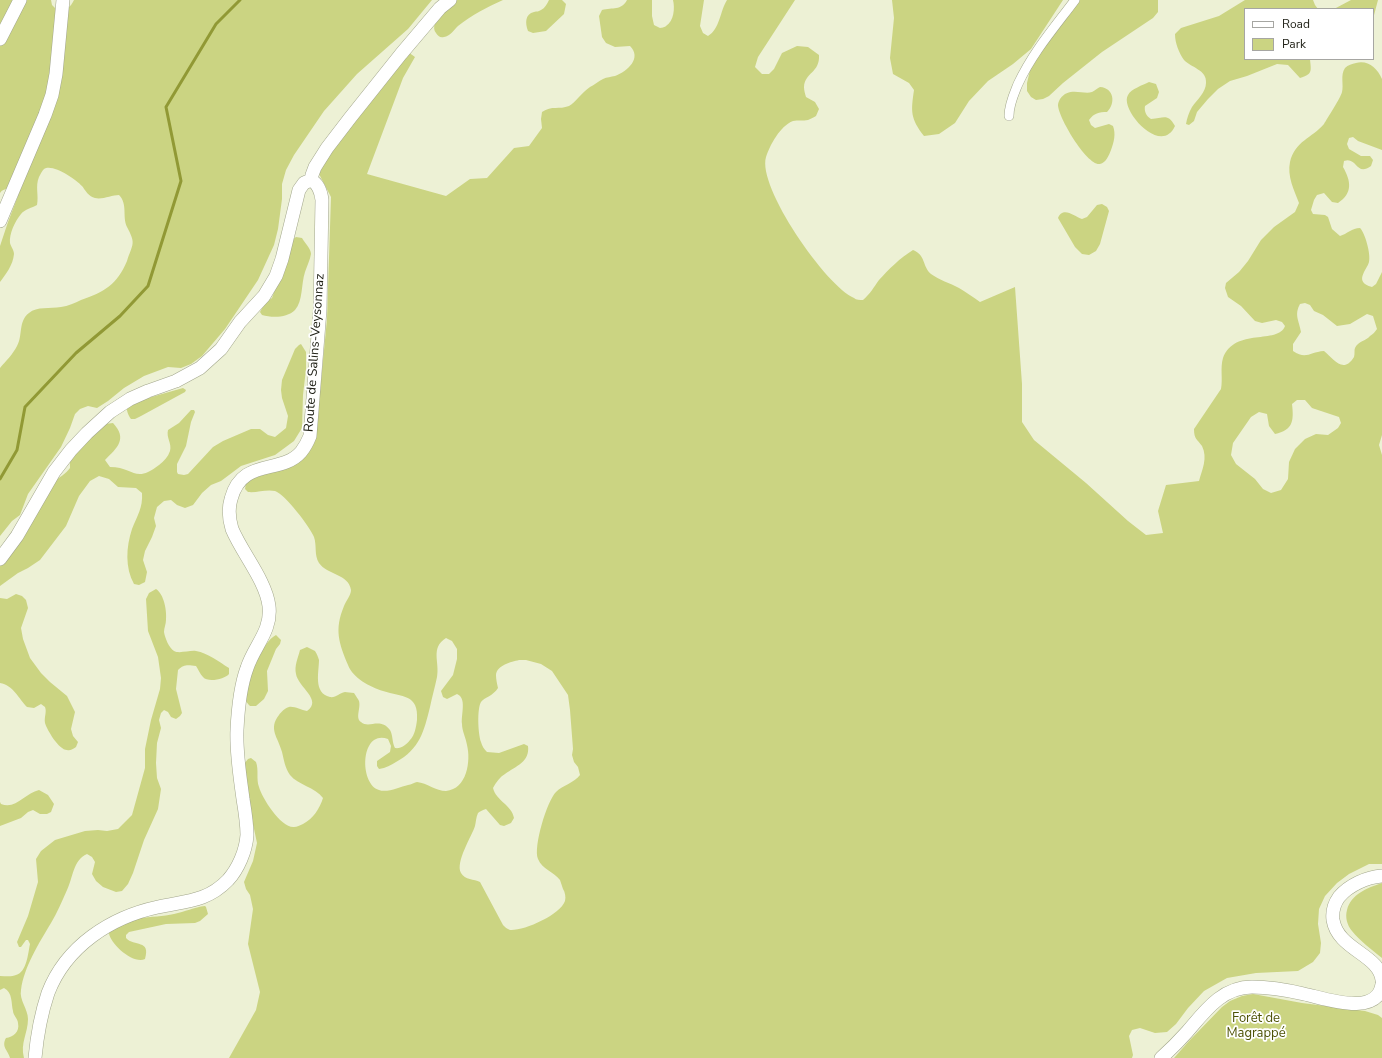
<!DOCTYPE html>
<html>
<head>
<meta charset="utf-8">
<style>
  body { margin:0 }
  #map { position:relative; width:1382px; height:1058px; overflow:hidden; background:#edf1d5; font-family:"Nunito Sans",sans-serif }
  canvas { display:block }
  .legend { position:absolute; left:1244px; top:8px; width:130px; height:52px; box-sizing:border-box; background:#fff; border:1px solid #a6a6a2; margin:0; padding:5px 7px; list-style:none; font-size:12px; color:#202117 }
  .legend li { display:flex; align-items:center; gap:8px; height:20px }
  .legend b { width:20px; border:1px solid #a6a6a2 }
</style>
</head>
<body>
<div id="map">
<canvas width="1382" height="1058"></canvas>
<ul class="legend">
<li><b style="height:5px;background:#fff"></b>Road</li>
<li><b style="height:11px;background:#cbd482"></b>Park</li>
</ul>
</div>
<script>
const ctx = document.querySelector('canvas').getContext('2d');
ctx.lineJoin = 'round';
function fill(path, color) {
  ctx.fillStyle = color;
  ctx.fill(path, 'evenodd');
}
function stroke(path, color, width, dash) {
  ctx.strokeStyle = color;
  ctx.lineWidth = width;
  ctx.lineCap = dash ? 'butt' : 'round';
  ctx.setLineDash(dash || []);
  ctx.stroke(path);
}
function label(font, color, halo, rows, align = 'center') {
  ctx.font = font + ' "Nunito Sans",sans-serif';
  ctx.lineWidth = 3.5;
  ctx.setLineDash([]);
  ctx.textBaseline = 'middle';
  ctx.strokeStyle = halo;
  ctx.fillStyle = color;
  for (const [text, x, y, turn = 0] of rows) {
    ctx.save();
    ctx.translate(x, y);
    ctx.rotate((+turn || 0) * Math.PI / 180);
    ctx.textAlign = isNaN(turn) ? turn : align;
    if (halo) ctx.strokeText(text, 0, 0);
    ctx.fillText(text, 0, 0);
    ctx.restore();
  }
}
fill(new Path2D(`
  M0 0H51L52 5 56 9C66 9 69 10 74 0H432L408 29 357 74 324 111 294 155 286 170 282 184V199L278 229 274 245 258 280 225 329 202 356 191 364 181 368 168 367 144 376 124 388 108 401 97 408 88 406 80 409 75 414 70 428 61 447 28 494 20 515 12 521 0 536V368C6 361 13 354 17 346 23 336 18 321 29 313 37 306 50 309 61 307 68 306 75 303 81 300 104 292 117 285 127 261 133 243 136 244 127 227 122 217 128 204 119 195 112 195 102 200 95 198 89 197 85 190 82 186 76 179 52 163 44 169 42 171 40 175 39 177 35 186 39 196 37 205 32 208 25 209 21 214 15 221 9 234 10 243 11 247 14 250 14 254 13 265 6 274 0 282V246L8 222 18 196 16 191C10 189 4 187 0 193Z
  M457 0H503C487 7 472 15 458 26 454 30 450 36 444 37 440 38 438 36 436 33 428 22 449 6 457 0Z
  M549 0H562L566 4 564 14 546 31 533 33 528 31C525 23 525 14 534 12 537 11 538 12 541 10 545 8 547 4 549 0Z
  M627 0H652V16L654 25 660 28C660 28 666 27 666 26 674 21 675 8 673 0H704L700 26 703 33 708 36C720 29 720 11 727 0H795L758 57 755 67 762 74H769L774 69 782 53 797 46 808 47 819 55C820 73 805 72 804 87 804 90 805 94 806 97L815 102 819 109 816 116C814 117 811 119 808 120 803 121 798 120 793 121 780 126 770 145 766 157 757 187 826 286 854 298 856 300 860 300 863 300 870 294 874 287 879 280 889 269 900 258 913 250 926 255 922 266 931 274 939 280 950 283 959 288 966 292 973 297 980 302L1015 287 1022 384V422L1034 440 1086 483 1128 521 1146 535 1163 533 1158 511 1166 485 1199 481C1202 470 1208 458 1202 446 1197 439 1194 439 1194 429L1221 389C1223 379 1220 368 1223 358 1235 327 1278 345 1285 326L1282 322 1276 320 1262 323 1255 321 1241 306 1228 297 1225 288 1226 283 1239 272 1248 261 1261 240 1274 227 1295 212 1299 203C1294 190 1287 176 1290 162 1295 141 1312 138 1324 124 1327 119 1341 97 1342 92 1344 85 1340 75 1345 68 1348 65 1352 64 1356 63 1368 60 1377 68 1382 79V150L1358 141 1353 137 1349 138 1347 144 1349 149 1361 156H1370L1373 160 1371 166C1356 177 1357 156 1344 161L1343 167C1351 181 1353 193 1338 203L1332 202 1324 193 1317 195 1314 200 1311 210 1313 214 1325 215 1328 217 1332 229 1340 236C1347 234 1352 228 1360 228 1365 233 1371 254 1369 262 1367 270 1353 282 1372 287L1376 284 1382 272V435L1379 445 1382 455V864H1369L1349 874 1337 883 1325 896 1319 909 1318 924 1321 943 1320 953 1313 962 1298 971 1256 973 1227 978 1204 991 1188 1008 1176 1024 1167 1032 1155 1033 1140 1028 1132 1030 1129 1036 1133 1055 1132 1058H229L256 1010 260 992 248 944 253 909 250 895 246 889 244 882 253 861 257 843 250 810 244 764 248 759 251 758 256 762C259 770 256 779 259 787 262 798 281 828 294 827 297 827 300 825 303 824 313 819 320 808 323 798 315 787 298 785 290 775 285 768 284 760 282 752 278 737 268 729 279 715 281 712 285 708 289 707 294 706 301 710 307 711 323 700 298 687 296 674 294 666 298 658 300 650L307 647 315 651C317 654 318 657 319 660 319 672 313 693 330 697 336 698 339 693 345 692 347 692 351 693 354 693 356 696 358 699 359 701 361 708 355 718 361 722 369 729 380 717 390 730 393 735 392 743 395 748 401 749 406 745 410 740 415 735 416 727 417 720 419 694 402 697 383 691 370 687 353 678 348 665 339 643 334 630 344 606 346 601 351 595 351 590 349 574 327 575 319 563 314 555 317 546 314 537 310 527 285 494 275 491 266 489 257 493 248 492L245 489 246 483 252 479 284 467 316 433 327 319 331 197 319 174 328 156 408 52 415 57 403 78 367 174 446 196 470 179 487 178 514 148 529 146 542 128 541 119 542 112C552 105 559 110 569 106 575 103 582 92 590 87 594 85 599 81 603 79 607 77 611 77 615 76 628 71 642 58 630 46L615 47 606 43 602 37 599 16 602 10C613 7 621 11 627 0ZM1305 303 1310 305 1314 311 1323 315 1337 326 1350 324 1367 314 1373 316 1377 329C1375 332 1373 334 1370 336 1366 341 1358 341 1355 348 1354 350 1355 354 1354 357 1343 375 1333 358 1324 351 1310 352 1306 360 1293 351V344L1301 332C1299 320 1294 315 1300 304ZM1297 400H1305L1312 408 1339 417 1341 423 1338 428 1328 435 1316 434 1305 439 1295 449 1289 462 1288 479 1281 490 1271 493 1263 489 1255 479 1236 464 1231 455 1233 443 1251 417 1259 412 1267 414 1269 426 1275 434C1293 430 1294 421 1292 404ZM446 638 452 641 457 649V659L453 675 441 691 443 697 447 699 457 694C467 698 461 714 462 724 462 731 466 738 467 745 471 761 467 789 446 791 436 791 427 783 417 782 415 782 411 785 408 785 400 787 387 793 379 790 359 784 360 729 388 739L391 746 390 752 377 761V766L379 769C386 768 391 765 396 762 420 749 424 731 430 707 432 697 435 687 437 677 440 662 430 648 446 638ZM519 660H526L541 664 552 671 568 695 570 710 573 749 572 755 574 762 578 767 580 775C574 783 563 785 556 792 547 801 533 847 538 859 542 869 554 872 560 880 561 883 562 886 563 889 565 892 566 897 565 901 560 915 524 931 510 930 507 929 505 927 503 925L480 882C474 879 465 880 461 873 455 862 472 836 475 826 476 822 476 817 478 813 480 811 483 810 486 809L500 825 504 826 511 823 514 818C512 805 496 801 493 788 496 782 500 777 505 774 516 766 530 762 528 746L524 744 499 753 487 752C484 749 482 746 481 742 478 733 477 709 481 702 485 697 493 696 498 688 497 684 496 679 496 675 497 665 511 662 519 660Z
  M892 0H1063L1031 49 1013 64 988 81 969 101 955 123 939 134 924 136C910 118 911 111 914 90L909 83 893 74 890 58 894 18Z
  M1079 0H1158V12L1153 18 1102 52 1063 83 1049 96 1043 99 1036 100 1031 97 1027 91V83L1031 66Z
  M1245 0H1313L1315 5 1318 9H1245V59H1310C1311 71 1313 74 1300 78L1288 65 1277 64 1247 76 1230 81 1218 89 1208 99 1197 112 1194 121 1189 125 1186 124C1187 118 1189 112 1192 107 1197 100 1206 92 1206 83 1207 70 1192 68 1184 60 1179 53 1175 43 1175 34L1181 28 1219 16Z
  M1351 0H1378L1373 19V9H1334Z
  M1149 82 1156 84 1159 92 1157 98 1145 106C1144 111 1146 116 1151 119 1164 118 1168 113 1175 126 1161 157 1119 109 1128 95 1131 89 1143 85 1149 82Z
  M1100 87C1114 88 1116 103 1107 112 1099 112 1094 113 1089 120L1091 125 1095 128 1109 124 1113 126C1116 134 1114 142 1111 150 1109 155 1106 163 1100 164 1087 166 1058 117 1058 105 1058 103 1059 101 1060 99 1069 86 1083 95 1092 92 1094 91 1098 88 1100 87Z
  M1102 204 1107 207 1109 211 1100 244 1096 251 1089 255 1082 254 1075 247 1058 218C1063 206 1074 216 1082 219L1087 217 1097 205Z
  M296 237 302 238C305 243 311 249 311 254 310 260 307 266 305 272 301 284 303 301 295 310 287 318 272 318 262 315L260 312 265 303 272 298 292 240Z
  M301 344 306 352V369L303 395 302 428 294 441 275 455 241 466 221 481 211 485 202 493 193 505 185 508 177 505 171 500 164 501 157 507 154 518 156 526 152 537 145 551 143 560 147 572 145 582 139 585 134 584C125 568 126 547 132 529 137 516 143 508 142 493L136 488 118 487 109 479 99 476 90 481 79 496 66 526 40 560 28 568 18 573 0 586V565L54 482C59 477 66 474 70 468V456L105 424 113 423C128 439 117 448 105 460L110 467C134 467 135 484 159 465 164 461 168 457 170 451 172 443 166 438 168 430L179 423 191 410H194L195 412 191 422 186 446 177 464V472L178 474 184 475 188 474 213 447 223 441 251 429H260L268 435 275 437 286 428 288 416 282 398 281 390 282 380 295 349 299 345Z
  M183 388 186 390 185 392 141 416 135 419H131C128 415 126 410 127 404Z
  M156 589C164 594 167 611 166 620 166 624 164 628 164 632 165 638 169 648 174 651 179 654 190 650 196 651 208 653 219 662 229 668V674C225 679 208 683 203 677 200 674 198 669 196 666 188 665 184 664 178 670L176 689 182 713 180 716 176 719 171 717 168 712 164 710 161 713 159 720 161 728 157 743 156 763 157 778 161 789 158 809 144 840 133 873 128 884 122 891 116 892 103 887 96 881 92 874 95 862 92 857 87 854C73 860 73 878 67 890 62 901 57 913 51 923 39 943 24 967 21 990 19 1000 28 1009 28 1019 28 1033 20 1043 24 1058H10C8 1050 1 1047 6 1038 13 1037 20 1032 18 1023 18 1019 13 1015 13 1011 11 1003 13 993 4 988L0 990V976C5 976 12 977 16 975 27 972 28 953 30 944L28 940H26L21 947H19L17 942 28 916 38 882 36 859 41 851 55 840 85 831 98 830 107 831 118 829 132 815 145 768V749L151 720 160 689 161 678 158 657 148 631 146 599 149 593Z
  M16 594 22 596 26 600 28 608 21 628 23 639 30 658 41 673 50 682 67 696 75 712 71 729 73 736 78 742 76 747C73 749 70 751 67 750 59 750 47 730 45 723 44 717 47 712 45 707L41 704 34 708 27 707C19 699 13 685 0 683V598L7 599Z
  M276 635 281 640 280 644 276 649 267 671 268 691 264 699 256 706H250C248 704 246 702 245 698 243 683 262 642 276 635Z
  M39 790 48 795 54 804 51 812 47 814H40L33 810 28 812 21 818 0 826V802L1 804C16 810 25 793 39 790Z
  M1382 883V958C1372 950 1360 941 1352 931 1347 925 1345 917 1347 910 1351 894 1367 888 1382 883Z
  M205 906 206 907 208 914 200 921 195 923 166 924 129 932 126 935V938C134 947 151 939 145 959 134 965 110 944 109 933 124 914 153 919 174 914 185 912 194 907 205 906Z
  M1253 994 1302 1003 1365 1011 1378 1015 1382 1018V1058H1174L1189 1041 1222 1007 1230 1001 1242 996Z`), '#cbd482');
stroke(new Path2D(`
  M0 479 17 450 25 407 76 353 120 316 148 286 181 181 166 107 216 24 240 0`), '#919935', 3);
const street = new Path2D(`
  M1009 116C1009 104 1014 94 1018 84 1033 52 1054 28 1075 0`);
const secondary = new Path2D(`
  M0 39 20 0
  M311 180 312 175 315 167 327 148 350 118 401 54 440 8 450 0
  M0 221 45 115 52 95 56 74 63 0
  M0 559 17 536 54 472 71 450 87 433 110 412 130 399 148 391 176 381 200 368 221 349 240 322 264 296 276 276 282 259 299 190 304 183 311 180
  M1382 876C1367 877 1349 885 1339 897 1334 904 1332 912 1333 920 1338 950 1379 954 1382 980
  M35 1058C37 1036 41 1014 48 993 66 946 111 917 158 907 185 901 207 902 228 880 238 869 246 851 247 835 247 823 245 811 243 799 240 776 236 753 237 730 238 709 240 687 247 668 254 646 272 631 269 606 266 581 242 553 232 529 229 519 228 509 231 499 242 457 281 475 301 452 305 447 308 441 310 436L320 310 322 200C321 192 319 184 311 180
  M1161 1058C1170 1050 1179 1041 1187 1032 1205 1011 1222 987 1252 987 1270 987 1287 990 1304 994 1324 998 1378 1018 1382 984`);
stroke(street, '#a2a68c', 10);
stroke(secondary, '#a2a68c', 14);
stroke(street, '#fff', 9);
stroke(secondary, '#fff', 13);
label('13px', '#202117', '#fff', [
  ["Route de Salins-Veysonnaz",315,353,-86]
]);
label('13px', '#4e5306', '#fff', [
  ["Forêt de",1256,1019],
  ["Magrappé",1256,1034]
]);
</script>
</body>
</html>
